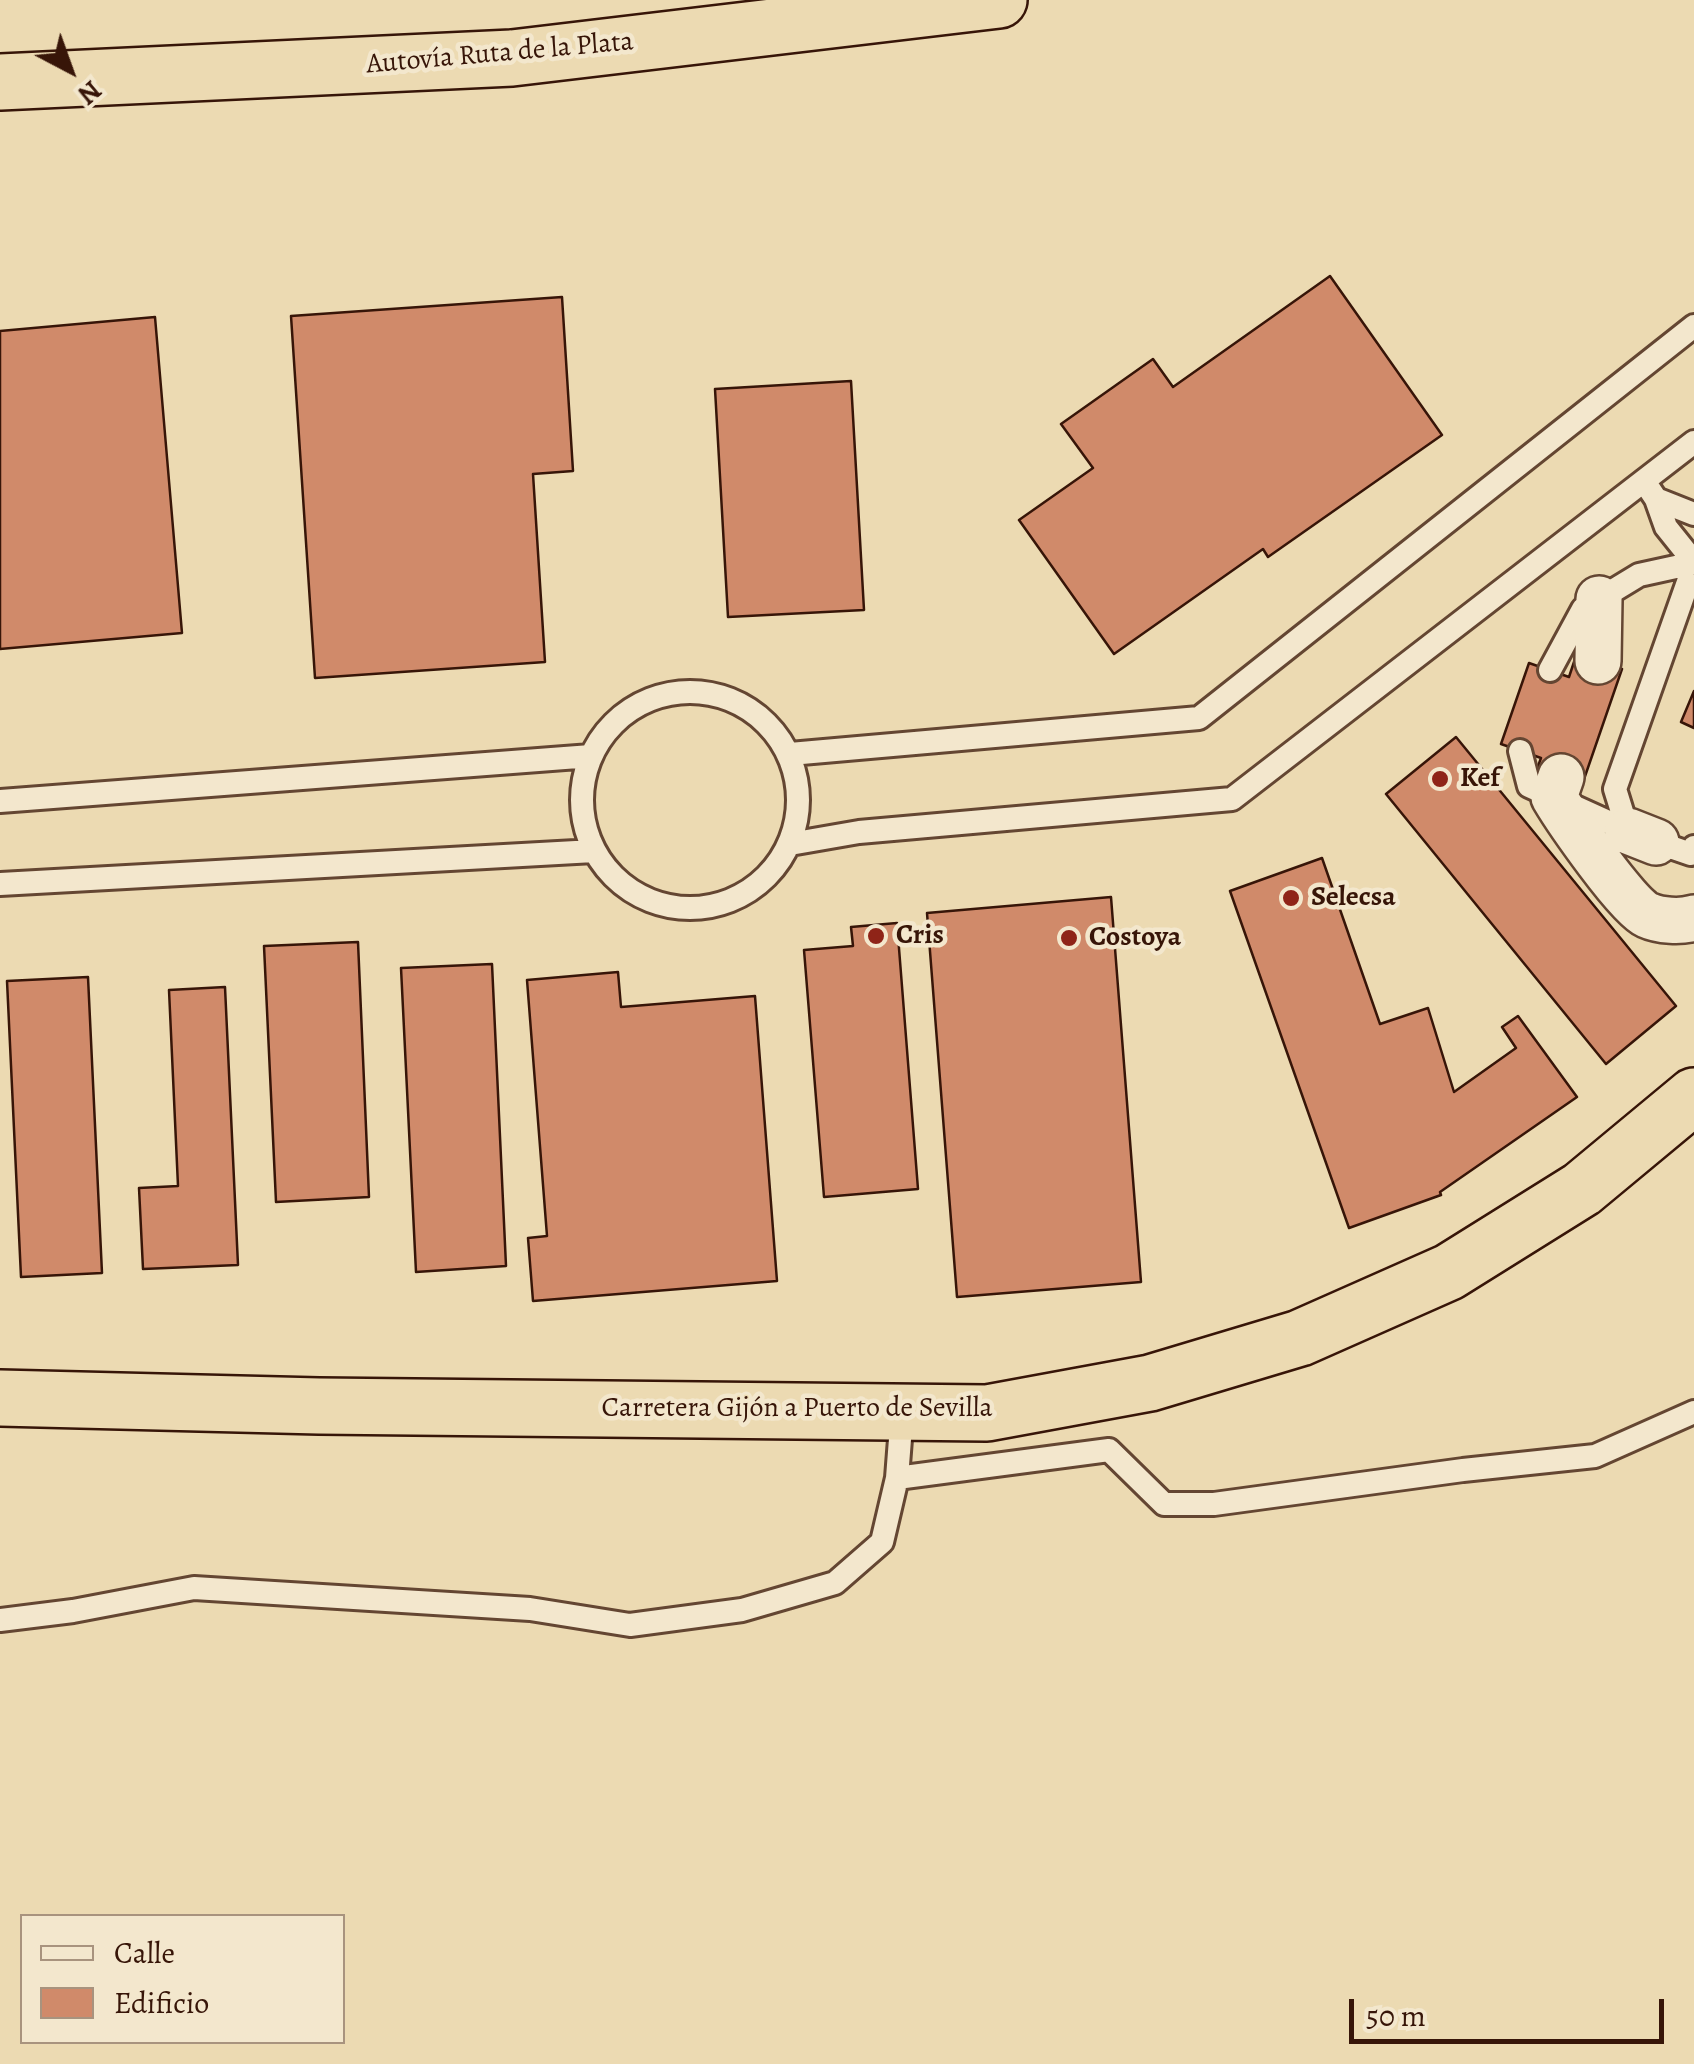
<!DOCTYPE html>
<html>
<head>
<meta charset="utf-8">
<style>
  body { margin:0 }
  #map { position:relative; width:1694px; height:2064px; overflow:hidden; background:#ecdab2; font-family:Alegreya,serif }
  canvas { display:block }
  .legend { position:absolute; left:20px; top:1914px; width:325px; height:130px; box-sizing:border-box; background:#f3e7cd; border:2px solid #a8937e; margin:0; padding:12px 18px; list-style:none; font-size:30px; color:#371508 }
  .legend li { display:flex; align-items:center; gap:20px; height:50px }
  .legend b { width:50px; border:2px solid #a8937e }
  .north { position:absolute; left:20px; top:20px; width:100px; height:100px; -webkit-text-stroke:8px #f3e7cd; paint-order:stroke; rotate:139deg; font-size:28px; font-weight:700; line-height:40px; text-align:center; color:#371508 }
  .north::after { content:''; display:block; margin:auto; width:35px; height:45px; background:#371508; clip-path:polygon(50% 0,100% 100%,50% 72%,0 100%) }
  .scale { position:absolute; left:1349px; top:1999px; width:315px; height:45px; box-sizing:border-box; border:5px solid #371508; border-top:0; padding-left:12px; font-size:30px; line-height:35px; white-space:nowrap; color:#371508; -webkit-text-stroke:8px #f3e7cd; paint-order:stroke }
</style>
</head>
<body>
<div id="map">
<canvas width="1694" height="2064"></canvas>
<ul class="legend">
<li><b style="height:12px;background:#f3e7cd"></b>Calle</li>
<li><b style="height:28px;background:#d08a6a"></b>Edificio</li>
</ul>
<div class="north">N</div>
<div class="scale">50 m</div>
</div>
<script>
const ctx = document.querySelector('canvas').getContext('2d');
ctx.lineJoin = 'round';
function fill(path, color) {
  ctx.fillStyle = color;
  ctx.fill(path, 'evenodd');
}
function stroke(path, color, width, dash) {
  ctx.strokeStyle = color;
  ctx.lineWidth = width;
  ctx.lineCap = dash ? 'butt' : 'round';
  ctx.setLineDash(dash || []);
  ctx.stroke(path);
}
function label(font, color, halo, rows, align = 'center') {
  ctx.font = font + ' Alegreya,serif';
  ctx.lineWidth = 9;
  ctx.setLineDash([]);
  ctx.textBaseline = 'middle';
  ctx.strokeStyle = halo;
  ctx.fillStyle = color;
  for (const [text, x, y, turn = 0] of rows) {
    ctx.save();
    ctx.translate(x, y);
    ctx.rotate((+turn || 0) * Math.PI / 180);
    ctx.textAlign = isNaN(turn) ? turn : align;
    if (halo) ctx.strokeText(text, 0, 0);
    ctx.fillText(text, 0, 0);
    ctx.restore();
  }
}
const building = new Path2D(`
  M1330 276 1442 435 1268 557 1263 549 1114 654 1019 520 1093 468 1061 424 1153 359 1173 387Z
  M562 297 573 471 533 474 545 662 315 678 291 316Z
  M155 317 182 633 0 649V331Z
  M851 381 864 610 728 617 715 389Z
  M1577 653 1622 669 1582 785 1537 769 1541 758 1501 744 1529 663 1569 677Z
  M1694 691V728L1681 722Z
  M1456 737 1676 1006 1606 1064 1386 794Z
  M1322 858 1380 1024 1428 1008 1454 1092 1516 1048 1502 1027 1518 1016 1577 1097 1440 1192 1441 1195 1349 1228 1230 891Z
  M1111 897 1141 1282 957 1297 927 913Z
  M897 923 918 1189 824 1197 804 950 853 946 851 927Z
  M358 942 369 1197 276 1202 264 946Z
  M492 964 506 1266 416 1272 401 968Z
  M618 972 621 1007 755 996 777 1281 533 1301 528 1238 547 1236 527 980Z
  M88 977 102 1273 21 1277 7 981Z
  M225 987 238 1265 143 1269 139 1188 178 1186 169 990Z`);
fill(building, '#d08a6a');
stroke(building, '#371508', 2.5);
const lane = new Path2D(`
  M1644 481 1656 499 1666 527 1694 562
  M1656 499 1694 514
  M1550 670 1583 609 1639 575 1694 563
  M582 800a108 108 0 1 1 216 0a108 108 0 1 1-216 0Z
  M1520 751 1529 786 1628 831
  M790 754 1199 718 1694 326
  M0 801 591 756
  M1628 831 1615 789 1694 565
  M1656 842 1691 854 1694 847
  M790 844 859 832 1232 799 1694 442
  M0 884 594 851
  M897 1478 1109 1450 1164 1504H1214L1463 1470 1595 1456 1694 1412
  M0 1620 73 1611 194 1588 530 1609 630 1625 742 1610 835 1583 882 1542 897 1478 902 1413`);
const street = new Path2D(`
  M1598 661 1599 599
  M1561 777 1554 797C1567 819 1628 907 1647 915 1660 921 1681 922 1694 918
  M1628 831 1656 842`);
const highway = new Path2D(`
  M0 82 512 58 999 0
  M0 1398 319 1406 987 1413 1150 1383 1300 1338 1449 1272 1582 1189 1694 1096`);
stroke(lane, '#644632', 28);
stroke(street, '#644632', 50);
stroke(highway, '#371508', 60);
stroke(lane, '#f3e7cd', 22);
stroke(street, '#f3e7cd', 45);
stroke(highway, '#ecdab2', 55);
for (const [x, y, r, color] of [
  [1440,779,10,"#8f2418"],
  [1291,898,10,"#8f2418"],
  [876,936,10,"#8f2418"],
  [1069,938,10,"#8f2418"]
]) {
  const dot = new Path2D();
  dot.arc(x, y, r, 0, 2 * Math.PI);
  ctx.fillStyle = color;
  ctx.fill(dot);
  stroke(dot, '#f3e7cd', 4);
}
label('28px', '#371508', '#f3e7cd', [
  ["Autovía Ruta de la Plata",500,54,-5],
  ["Carretera Gijón a Puerto de Sevilla",797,1409]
]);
label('bold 28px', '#371508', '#f3e7cd', [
  ["Kef",1460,779],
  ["Selecsa",1311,898],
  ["Cris",896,936],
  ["Costoya",1089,938]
], 'left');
</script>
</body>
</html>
